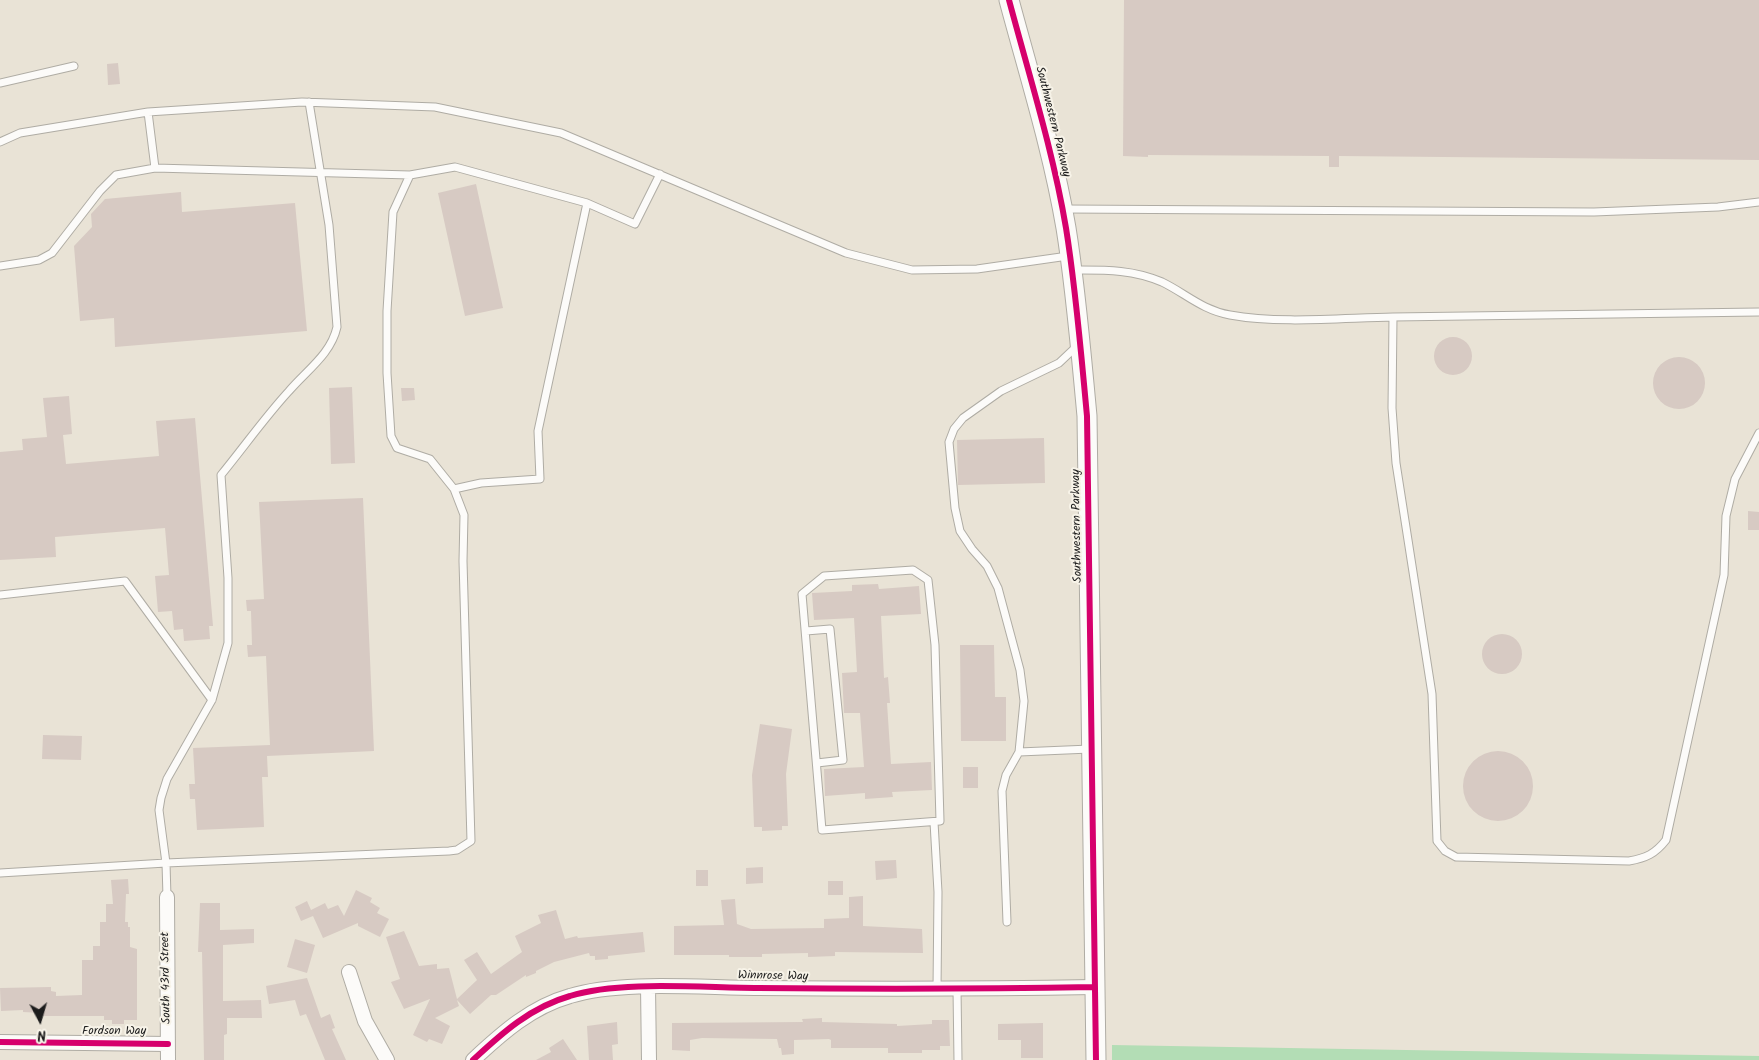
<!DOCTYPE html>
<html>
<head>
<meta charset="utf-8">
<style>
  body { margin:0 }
  #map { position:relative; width:1759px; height:1060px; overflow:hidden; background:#e9e3d6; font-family:Kalam,sans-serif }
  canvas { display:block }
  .north { position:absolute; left:15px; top:995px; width:50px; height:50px; -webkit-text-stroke:4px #f7f3e8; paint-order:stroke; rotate:174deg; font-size:14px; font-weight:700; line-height:20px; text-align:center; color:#1c1c1c }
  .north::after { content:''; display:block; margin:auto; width:18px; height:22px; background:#1c1c1c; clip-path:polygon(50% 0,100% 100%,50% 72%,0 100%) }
</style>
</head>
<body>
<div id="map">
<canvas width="1759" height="1060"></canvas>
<div class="north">N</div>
</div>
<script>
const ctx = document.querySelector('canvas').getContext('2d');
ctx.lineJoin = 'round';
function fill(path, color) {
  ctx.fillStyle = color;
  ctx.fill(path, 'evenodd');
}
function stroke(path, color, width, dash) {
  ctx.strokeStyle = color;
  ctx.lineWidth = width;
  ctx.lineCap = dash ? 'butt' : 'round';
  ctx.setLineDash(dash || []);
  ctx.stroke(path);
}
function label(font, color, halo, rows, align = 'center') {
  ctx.font = font + ' Kalam,sans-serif';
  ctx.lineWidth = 4;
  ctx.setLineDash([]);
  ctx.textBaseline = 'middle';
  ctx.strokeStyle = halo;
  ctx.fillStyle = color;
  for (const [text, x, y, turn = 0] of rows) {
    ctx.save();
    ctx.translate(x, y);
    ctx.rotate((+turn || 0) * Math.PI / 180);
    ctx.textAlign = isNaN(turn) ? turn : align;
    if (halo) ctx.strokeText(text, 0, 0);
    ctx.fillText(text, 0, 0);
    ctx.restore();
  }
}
fill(new Path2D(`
  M1112 1045 1759 1056V1060H1112Z`), '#b3ddb5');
fill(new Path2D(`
  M1124 0H1759V160L1339 156V167H1329V156L1148 155V157L1123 156Z
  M118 63 120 84 108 85 107 64Z
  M476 184 503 308 465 316 438 193Z
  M181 192 182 212 295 203 307 331 115 347 114 318 80 321 74 246 92 227 91 214 105 199Z
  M1434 356a19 19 0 1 1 38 0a19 19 0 1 1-38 0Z
  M1653 383a26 26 0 1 1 52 0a26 26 0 1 1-52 0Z
  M352 387 355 463 331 464 329 388Z
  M401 388H414L415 400 402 401Z
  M69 396 72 434 63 435 66 464 159 456 156 421 195 418 213 626H209L210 639 184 641 183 629 174 630 172 611 158 612 155 576 169 575 165 528 55 537 56 557 0 560V452L23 450 22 439 47 437 43 398Z
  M1044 438 1045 483 958 485 957 440Z
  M363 498 374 751 267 756 268 777H262L264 827 197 830 195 799H190L189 784H195L193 748 270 745 266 656 248 657 247 645H252L251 611H247L246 600 264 599 259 502Z
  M1748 511 1759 512V530H1748Z
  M878 584 879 589 919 586 921 614 881 616 884 678 888 677 890 703H887L891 764 931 762 932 790 892 792 893 797 865 799V793L825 796 824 769 864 767 860 713H844L842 673 857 672 854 618 814 620 812 593 852 591V585Z
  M1482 654a20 20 0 1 1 40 0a20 20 0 1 1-40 0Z
  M960 645H994L995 697H1006V741H961Z
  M760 724 792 729 786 774 788 826H782V830L762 831V827H754L752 775Z
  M43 735 82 736 81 760 42 759Z
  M1463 786a35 35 0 1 1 70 0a35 35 0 1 1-70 0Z
  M963 767H978V788H963Z
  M896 860 897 878 876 880 875 861Z
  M763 867V883L746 884V868Z
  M696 870H708V886H696Z
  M128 879 129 894H126L125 922H128V927H130V947L137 949V1020H124V1024H112V1020H104V1016H42V1013L23 1012V1010L1 1011 0 988 51 987V991L56 992V996L82 995V960H93V946H100V922H106V904H113L111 880Z
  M828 881H843V895H828Z
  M356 890 372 898 370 902 380 908 377 913 389 919 380 937 358 926V923L323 938 313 916 301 921 295 907 307 901 311 910 325 903 328 909 338 905 344 916Z
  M863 896V926L922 929 923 953 835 952V956L808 957V953L762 954V957H729V955H674V926L724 925 721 900 735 899 737 924 751 929 824 928V919L849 918V897Z
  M200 903H220V930L254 929V943L223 945V1001L261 1000 262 1018H227V1034L224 1035V1060H204L202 952H198Z
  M556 910 565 939 577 936 578 938 643 932 645 952 608 956V959L595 960V956H590L589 953 554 962 536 971V973L526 977V975L496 995H491L470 1014 457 1000 459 1006 435 1018 450 1026 442 1044 429 1039 427 1042 413 1035 430 999 404 1009 391 982 400 979 386 937 404 931 419 966 437 964V969L449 968 457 999 477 980 464 960 477 952 491 974 522 952 515 936 541 923 538 915Z
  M295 939 315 945 307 973 287 967Z
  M307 978 321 1018 330 1014 335 1028 332 1029 346 1060H325L306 1014 300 1016 295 1000 269 1004 266 986Z
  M822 1018V1022L897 1024V1026L932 1024V1020H949L950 1046H940V1050H922V1053H888V1048H831V1040L829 1039 794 1040V1054L782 1055 781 1048H779L777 1039 702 1038 690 1040V1051L672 1050V1023L803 1022 802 1019Z
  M617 1022 618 1044 612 1045 613 1060H589L587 1026Z
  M1043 1023V1058H1021V1040H998V1024Z
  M563 1039 577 1060H536L551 1052 549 1048Z`), '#d7cac3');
const lane = new Path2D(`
  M0 83 74 66
  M148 112 155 168
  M0 142 20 133 148 112 302 102 435 107 561 133 846 253 912 270 977 269 1068 256
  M1065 209 1594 212 1718 207 1759 202
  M0 266 39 260 52 253 100 191 116 175 155 168 410 175
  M1072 270C1104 270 1132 269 1162 282 1185 293 1202 310 1230 315 1279 324 1342 318 1393 317
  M1759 312 1393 317 1392 408 1396 463 1432 694 1437 841 1445 851 1456 857 1629 861C1646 858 1655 854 1666 840L1724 575 1726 516 1735 479 1759 433
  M454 489 481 483 540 479 538 431 587 203 635 224 660 174
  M913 570 928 580 935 645 940 821 822 830 802 594 824 576Z
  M0 595 125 581 212 700
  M806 631 830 629 843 760 817 763
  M1019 752 1090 749
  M934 822 938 892 937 989
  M0 873 166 863 159 810 161 798 167 779 212 700 228 643V578L221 475C244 447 265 417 289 391 307 370 331 354 337 327L329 225 309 102
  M167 897 166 863 449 851 457 850 471 841 463 561 464 515 454 489 430 459 397 448 391 436 387 373V311L393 212 410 175 455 167 587 203
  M1007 922 1002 791 1006 775 1019 752 1024 701 1020 670 998 588 987 566 972 549 960 531 955 508 949 442 954 429 963 418 1001 391 1059 363 1077 346
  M957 989 958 1060`);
const street = new Path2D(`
  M167 897 168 1060
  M349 972 365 1021 387 1060
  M648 987 649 1060
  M0 1042 168 1044
  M473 1060C502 1033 531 1007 570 996 620 980 704 988 758 988 870 989 982 989 1094 987`);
const secondary = new Path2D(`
  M1009 0C1029 75 1053 151 1066 228 1076 290 1081 353 1087 416L1096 1060`);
stroke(lane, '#afaca4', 9);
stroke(street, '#afaca4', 16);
stroke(secondary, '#afaca4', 21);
stroke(lane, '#fcfbf9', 7);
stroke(street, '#fcfbf9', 14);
stroke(secondary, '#fcfbf9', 19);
stroke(new Path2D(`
  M1009 0C1029 75 1053 151 1066 228 1076 290 1081 353 1087 416L1096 1060
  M0 1042 168 1044
  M473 1060C502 1033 531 1007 570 996 620 980 704 988 758 988 870 989 982 989 1094 987`), '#d6006c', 6);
label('12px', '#1c1c1c', '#f7f3e8', [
  ["Southwestern Parkway",1052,122,76],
  ["Southwestern Parkway",1078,526,-91],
  ["Winnrose Way",773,977,1],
  ["South 43rd Street",167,978,-91],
  ["Fordson Way",114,1032]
]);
</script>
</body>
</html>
